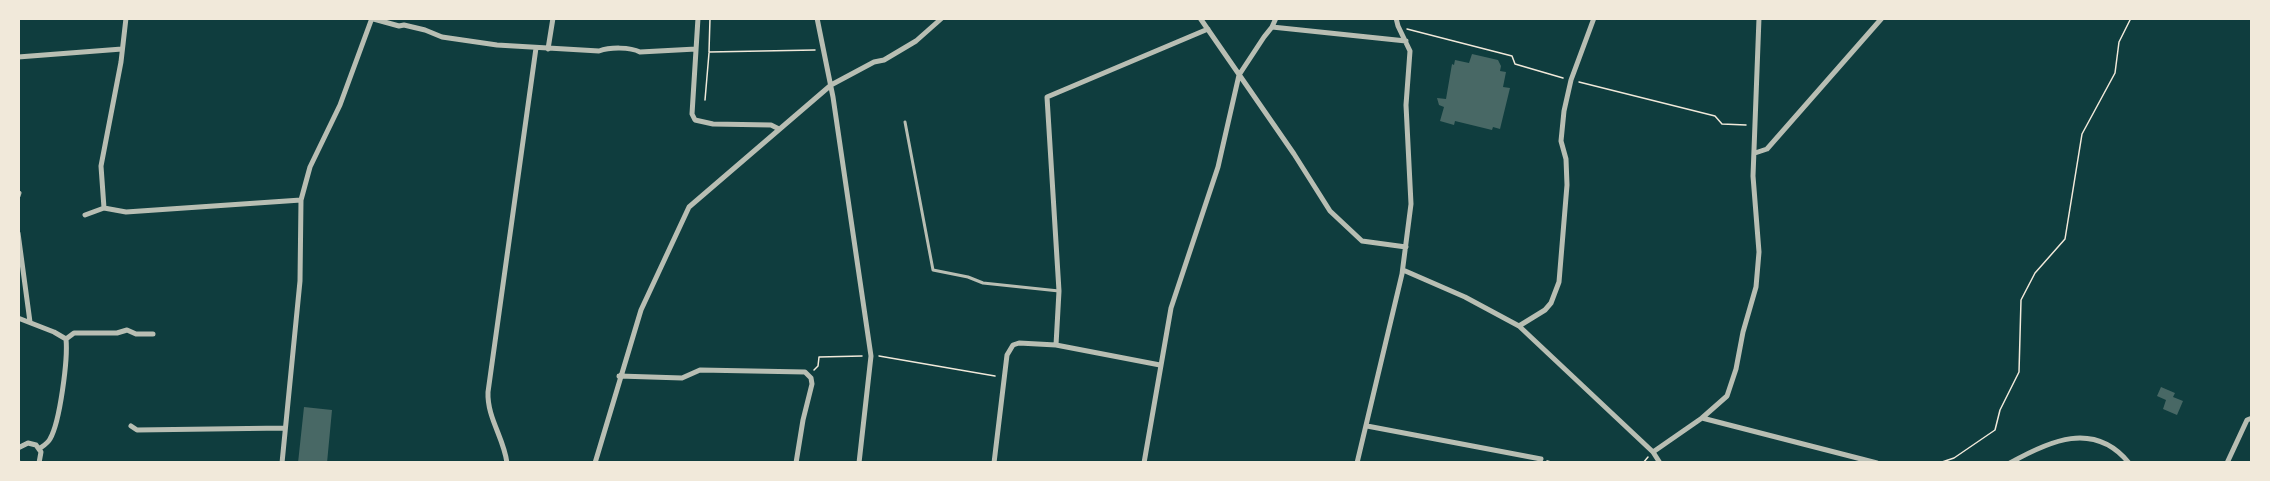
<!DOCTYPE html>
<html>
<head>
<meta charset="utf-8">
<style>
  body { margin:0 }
  #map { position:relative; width:2270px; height:481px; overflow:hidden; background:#0f3d3e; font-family:Montserrat,sans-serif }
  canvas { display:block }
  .frame { position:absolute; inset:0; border:20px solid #f1e9da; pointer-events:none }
</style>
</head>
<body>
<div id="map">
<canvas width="2270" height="481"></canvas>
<div class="frame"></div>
</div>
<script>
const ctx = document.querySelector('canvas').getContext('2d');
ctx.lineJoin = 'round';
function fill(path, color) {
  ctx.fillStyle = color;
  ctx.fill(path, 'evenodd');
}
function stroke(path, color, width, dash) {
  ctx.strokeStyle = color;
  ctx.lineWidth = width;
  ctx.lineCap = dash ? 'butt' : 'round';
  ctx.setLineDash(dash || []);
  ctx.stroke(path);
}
fill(new Path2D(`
  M1472 54 1498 60 1501 66 1500 71 1506 72 1503 87 1510 88 1500 129 1493 127 1492 130 1455 121 1454 125 1440 121 1444 107 1439 105 1437 98 1446 99 1452 64 1454 65 1455 60 1469 63Z
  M2161 387 2175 393 2173 397 2183 401 2177 415 2163 409 2166 400 2157 396Z
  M304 407 332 410 327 463H298Z`), '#486865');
stroke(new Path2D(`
  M710 18 709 52 815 50
  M1407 29 1512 56 1515 64 1563 78
  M1579 82 1715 116 1722 124 1746 125
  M705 100 709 53
  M879 356 995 376
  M814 370 818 366 819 357 862 356
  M1547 461 1555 463
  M1643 463 1648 457
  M1939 463 1954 458 1995 430 2000 410 2019 372 2021 300 2035 273 2065 239 2082 134 2115 73 2119 42 2131 18`), '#f1e9da', 1.5);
stroke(new Path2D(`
  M905 122 933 270 968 277 983 283 1059 291`), '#b8beb3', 3);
stroke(new Path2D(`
  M370 18 399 26 404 25 425 30 442 37 497 45 599 51C610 47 630 47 640 52L696 49
  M698 18 692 114 695 120 713 124 771 125 779 129
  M817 18 833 97 871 356 859 463
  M1200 18 1294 154 1330 211 1362 241 1406 247
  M1272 27 1406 41
  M548 49 553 18
  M18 57 122 49
  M1755 153 1767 149 1882 18
  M18 196 19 193
  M104 208 101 166 121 62 126 18
  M85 215 104 208 126 212 301 200
  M18 233 30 322
  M1403 270 1465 297 1519 326 1653 452 1660 463
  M18 318 54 332 66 339C68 359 60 422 50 439 48 443 43 446 39 449
  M1519 326 1545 310 1551 303 1559 282 1567 185 1566 159 1561 141 1564 111 1571 80 1594 18
  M66 339 74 333H117L127 330 136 334H153
  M1056 345 1160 365
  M619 376 682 378 700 370 805 372 811 378 812 384 803 420 796 463
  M1702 418 1877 463
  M131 426 137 430 285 428
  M1367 426 1541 459
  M18 448 28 443 36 445 41 452 39 463
  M1653 452 1702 418 1727 396 1736 369 1743 332 1756 287 1759 252 1753 176 1759 18
  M18 462 19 463
  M282 463 300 281 301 200 310 167 340 105 372 18
  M507 463C504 438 487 418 488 392L536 48
  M595 463 641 310 689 207 831 85 874 62 884 60 916 41 942 18
  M994 463 1007 355 1013 345 1019 343 1056 345 1059 291 1047 97 1208 29
  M1144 463 1171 308 1218 167 1239 75 1264 37 1272 27 1276 18
  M1357 463 1402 274 1411 204 1406 105 1410 51 1398 26 1396 18
  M2010 463C2049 441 2094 420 2129 463
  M2227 463 2247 420 2252 418`), '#b8beb3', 5);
</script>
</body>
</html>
